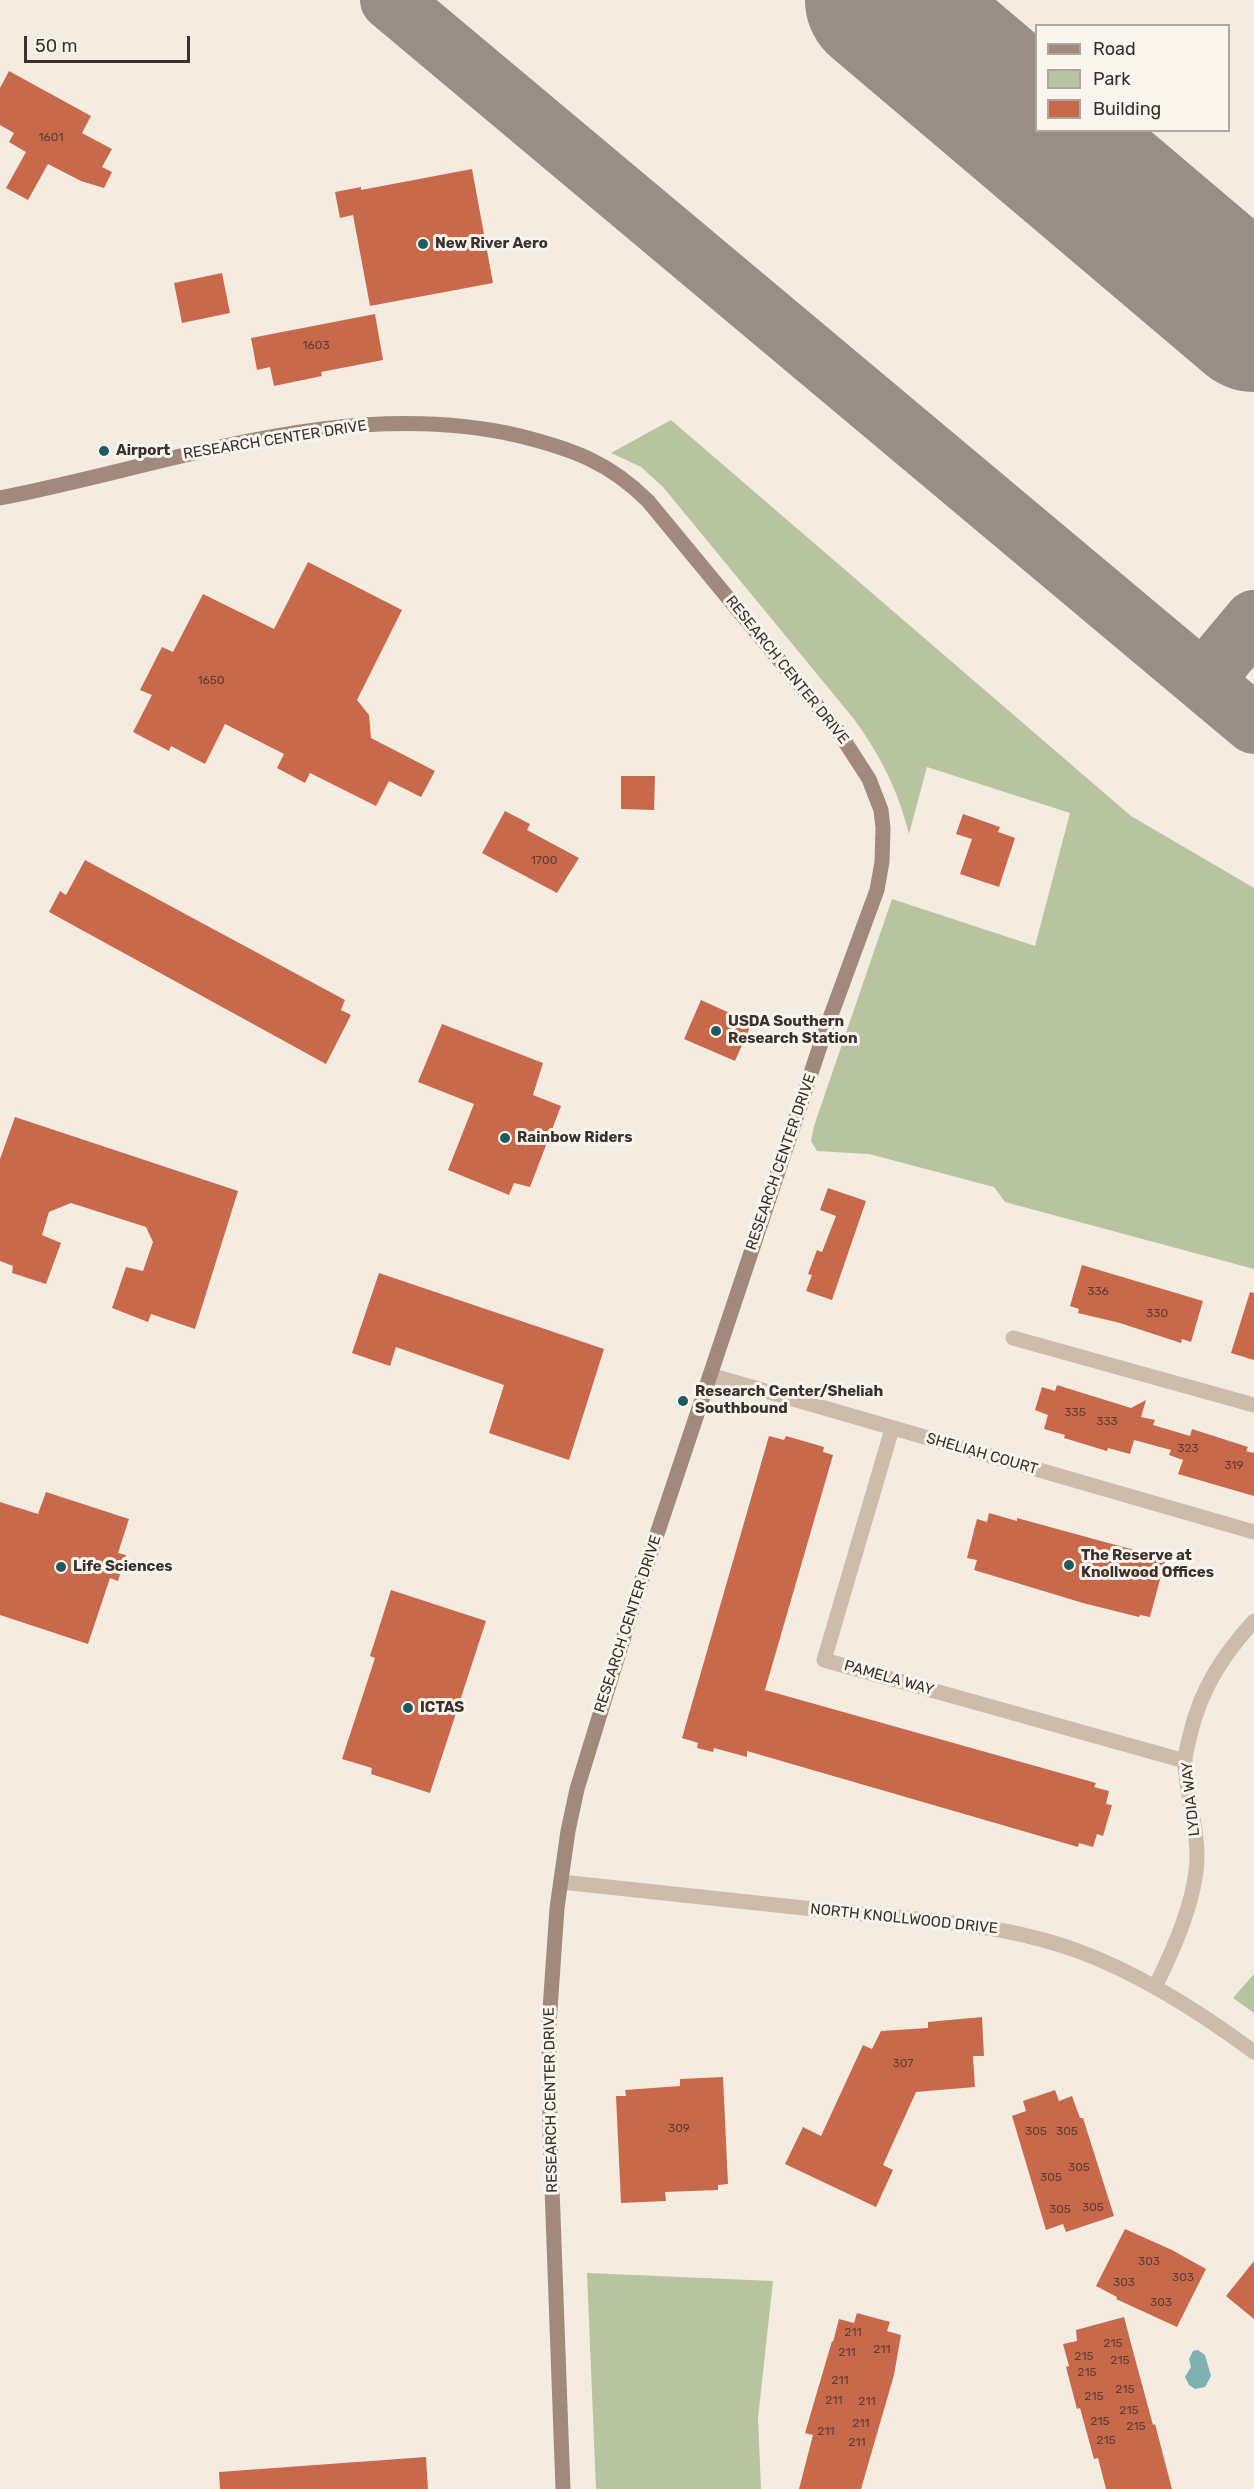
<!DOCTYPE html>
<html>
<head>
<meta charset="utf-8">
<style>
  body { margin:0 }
  #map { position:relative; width:1254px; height:2489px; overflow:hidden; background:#f4ebe1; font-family:Rubik,sans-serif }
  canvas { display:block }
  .legend { position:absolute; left:1035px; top:24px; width:195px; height:108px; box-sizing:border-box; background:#fbf5ee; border:2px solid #aea6a0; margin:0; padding:8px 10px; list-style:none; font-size:18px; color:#3b302b }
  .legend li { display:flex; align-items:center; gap:12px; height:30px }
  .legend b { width:30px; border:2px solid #aea6a0 }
  .scale { position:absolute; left:24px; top:36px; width:166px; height:27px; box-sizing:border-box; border:3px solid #3b302b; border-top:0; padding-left:8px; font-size:18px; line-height:21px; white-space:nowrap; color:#3b302b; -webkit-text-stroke:4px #fbf5ee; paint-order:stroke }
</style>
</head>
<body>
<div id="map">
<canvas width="1254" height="2489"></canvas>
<ul class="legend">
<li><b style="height:8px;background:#a18a7d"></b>Road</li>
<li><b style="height:16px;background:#b8c4a0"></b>Park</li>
<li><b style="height:16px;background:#c8694b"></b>Building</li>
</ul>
<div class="scale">50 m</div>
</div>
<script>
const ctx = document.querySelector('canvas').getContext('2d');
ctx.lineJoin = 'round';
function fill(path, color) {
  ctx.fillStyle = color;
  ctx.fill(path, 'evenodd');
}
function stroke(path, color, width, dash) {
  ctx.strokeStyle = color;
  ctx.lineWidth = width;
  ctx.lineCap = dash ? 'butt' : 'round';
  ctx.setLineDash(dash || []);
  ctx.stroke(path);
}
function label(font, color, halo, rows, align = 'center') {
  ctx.font = font + ' Rubik,sans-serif';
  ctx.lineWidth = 6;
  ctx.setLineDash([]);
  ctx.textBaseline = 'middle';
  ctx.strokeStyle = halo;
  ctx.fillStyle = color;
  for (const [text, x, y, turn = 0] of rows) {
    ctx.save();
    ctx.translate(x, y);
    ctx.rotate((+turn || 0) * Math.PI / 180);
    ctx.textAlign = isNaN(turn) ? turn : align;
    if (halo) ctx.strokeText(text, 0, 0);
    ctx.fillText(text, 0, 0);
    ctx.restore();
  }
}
fill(new Path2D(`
  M671 420 1131 816 1254 888V1269L1005 1202 994 1187 869 1154 817 1151 811 1141 814 1126 892 899 1035 946 1070 813 927 767 909 834C898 790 880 755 854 719L663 487 641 467 611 453Z
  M1254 1974V2013L1233 1998Z
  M587 2273 773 2281 758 2418 761 2489H596Z`), '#b8c4a0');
fill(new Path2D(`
  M1198 2350 1205 2355 1211 2376 1205 2387 1195 2389 1189 2385 1185 2377 1191 2367 1189 2359 1193 2351Z`), '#7fb0b2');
stroke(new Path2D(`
  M390 0 1254 724
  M1203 681 1254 620`), '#988e86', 60);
stroke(new Path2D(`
  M880 0 1254 317`), '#988e86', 150);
fill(new Path2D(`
  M9 71 91 116 82 133 112 149 102 167 112 172 104 188 81 181 48 164 28 200 6 188 26 152 9 142 14 133 0 125V88Z
  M472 169 493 283 370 306 353 215 340 218 335 192 361 187V190Z
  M222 273 230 313 182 323 174 283Z
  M375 314 383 360 321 372 322 376 274 386 270 367 257 370 251 338Z
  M308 562 402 610 357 700 369 715 371 738 435 771 421 797 389 781 376 806 310 773 305 783 277 768 284 754 225 724 205 764 171 746 169 751 133 732 152 695 140 690 162 647 173 652 203 594 274 629Z
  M621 776H655L654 810 621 809Z
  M505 811 530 824 527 830 579 858 557 893 482 853Z
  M963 814 1000 827 998 832 1015 838 999 887 960 874 972 839 956 834Z
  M85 860 345 1000 341 1010 351 1015 326 1064 49 912 60 891 66 895Z
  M701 1000 752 1023 735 1061 684 1039Z
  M442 1024 543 1063 533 1095 561 1106 530 1187 514 1183 509 1195 448 1170 474 1104 418 1082Z
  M15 1117 238 1191 195 1329 151 1314 148 1322 112 1308 126 1267 143 1271 153 1242 146 1227 71 1203 49 1212 42 1235 61 1243 46 1284 12 1273 13 1266 0 1261V1159Z
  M828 1188 866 1201 832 1300 806 1291 812 1275 808 1274 817 1250 822 1252 836 1216 820 1210Z
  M1082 1265 1203 1301 1191 1342 1182 1339 1181 1343 1120 1323 1078 1313 1079 1309 1070 1306Z
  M379 1273 604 1349 569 1460 489 1433 504 1385 396 1347 390 1366 352 1353Z
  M1250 1292 1254 1293V1360L1231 1353Z
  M1057 1385 1131 1408 1146 1400 1141 1417 1155 1420 1153 1425 1190 1436 1192 1429 1248 1447 1246 1451 1254 1453V1496L1178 1474 1183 1460 1169 1455 1171 1450 1134 1440 1130 1454 1108 1448 1107 1451 1064 1438 1065 1435 1044 1429 1048 1415 1035 1410 1042 1387 1055 1391Z
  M769 1436 784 1440 786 1436 824 1447 823 1452 833 1455 765 1690 1096 1783 1094 1787 1109 1791 1106 1804 1112 1805 1103 1836 1097 1834 1093 1847 1079 1843 1078 1847 747 1751V1757L714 1748 713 1752 697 1748 698 1743 682 1738Z
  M46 1492 129 1519 118 1553 126 1555 118 1581 110 1578 88 1644 0 1615V1502L38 1514Z
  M989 1513 1017 1521V1518L1156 1556 1155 1558 1165 1561 1150 1617 1140 1615 1139 1617 1083 1603 974 1570 977 1560 967 1558 977 1519 987 1522Z
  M391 1590 486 1621 430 1793 371 1774 372 1768 342 1759 375 1658 370 1656Z
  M982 2017 984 2056H973L975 2087 916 2092 883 2165 893 2170 876 2207 785 2164 803 2127 821 2136 863 2045 872 2049 881 2031 928 2028V2022Z
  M723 2077 728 2184 718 2185V2190L665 2192 666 2201 621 2203 616 2096H626L625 2090 680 2086V2079Z
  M1055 2090 1059 2101 1072 2096 1080 2118H1083L1114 2216 1066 2232 1063 2224 1046 2230 1012 2116 1026 2111 1023 2101Z
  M1125 2229 1172 2250 1206 2269 1177 2327 1116 2299 1117 2297 1096 2286Z
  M1254 2261V2319L1226 2296Z
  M857 2313 890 2322 887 2331 901 2335 894 2375 861 2489H799L813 2435 805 2433 832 2341 833 2342 839 2319 854 2323Z
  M1124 2317 1137 2366 1153 2425 1155 2424 1172 2489H1106L1098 2458 1094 2459 1080 2408 1077 2409 1066 2367 1069 2366 1063 2344 1077 2341 1076 2330Z
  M426 2457 428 2489H220L219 2472Z`), '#c8694b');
stroke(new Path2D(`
  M1013 1338 1254 1405
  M710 1375 1254 1532
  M892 1429 824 1660 1185 1761
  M561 1882C648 1891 735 1901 823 1910 908 1919 996 1921 1078 1951 1141 1974 1200 2012 1254 2052
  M1155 1987C1171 1955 1192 1907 1196 1871 1201 1835 1186 1799 1185 1762 1185 1752 1189 1741 1191 1731 1202 1687 1224 1654 1254 1621`), '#cdbbac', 15);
stroke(new Path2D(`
  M0 498C171 465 345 395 520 436 572 449 609 462 648 501L838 731 869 779 881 810 883 828 882 862 877 890 823 1037 636 1597 577 1789 568 1831 557 1908 549 2024 550 2133 563 2489`), '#a18a7d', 15);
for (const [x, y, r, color] of [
  [423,244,6,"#1f5a5e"],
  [104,451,6,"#1f5a5e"],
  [716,1031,6,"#1f5a5e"],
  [505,1138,6,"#1f5a5e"],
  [683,1401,6,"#1f5a5e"],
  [1069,1565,6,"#1f5a5e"],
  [61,1567,6,"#1f5a5e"],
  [408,1708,6,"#1f5a5e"]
]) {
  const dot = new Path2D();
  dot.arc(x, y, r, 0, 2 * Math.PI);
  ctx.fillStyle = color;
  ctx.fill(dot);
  stroke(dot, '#fbf5ee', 2);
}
label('12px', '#5e3e33', null, [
  ["1601",51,138],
  ["1603",316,346],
  ["1650",211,681],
  ["1700",544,861],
  ["336",1098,1292],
  ["330",1157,1314],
  ["335",1075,1413],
  ["333",1107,1422],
  ["323",1188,1449],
  ["319",1234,1466],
  ["307",903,2064],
  ["309",679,2129],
  ["305",1036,2132],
  ["305",1067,2132],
  ["305",1079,2168],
  ["305",1051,2178],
  ["305",1093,2208],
  ["305",1060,2210],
  ["303",1149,2262],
  ["303",1183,2278],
  ["303",1124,2283],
  ["303",1161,2303],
  ["211",853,2333],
  ["215",1113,2344],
  ["211",882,2350],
  ["211",847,2353],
  ["215",1084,2357],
  ["215",1120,2361],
  ["215",1087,2373],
  ["211",840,2381],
  ["215",1125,2390],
  ["215",1094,2397],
  ["211",834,2401],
  ["211",867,2402],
  ["215",1129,2411],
  ["215",1100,2422],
  ["211",861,2424],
  ["215",1136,2427],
  ["211",826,2432],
  ["215",1106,2441],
  ["211",857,2443]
]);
label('bold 15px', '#3b302b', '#fbf5ee', [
  ["New River Aero",435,244],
  ["Airport",116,451],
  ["USDA Southern",728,1022],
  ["Research Station",728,1039],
  ["Rainbow Riders",517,1138],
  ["Research Center/Sheliah",695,1392],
  ["Southbound",695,1409],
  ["The Reserve at",1081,1556],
  ["Knollwood Offices",1081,1573],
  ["Life Sciences",73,1567],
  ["ICTAS",420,1708]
], 'left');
label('15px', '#3b302b', '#fbf5ee', [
  ["RESEARCH CENTER DRIVE",275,440,-9],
  ["RESEARCH CENTER DRIVE",787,670,51],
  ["RESEARCH CENTER DRIVE",781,1162,-71],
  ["SHELIAH COURT",982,1454,16],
  ["RESEARCH CENTER DRIVE",628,1624,-72],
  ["PAMELA WAY",889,1678,16],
  ["LYDIA WAY",1191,1799,-96],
  ["NORTH KNOLLWOOD DRIVE",904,1919,6],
  ["RESEARCH CENTER DRIVE",551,2100,-91]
]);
</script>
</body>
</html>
